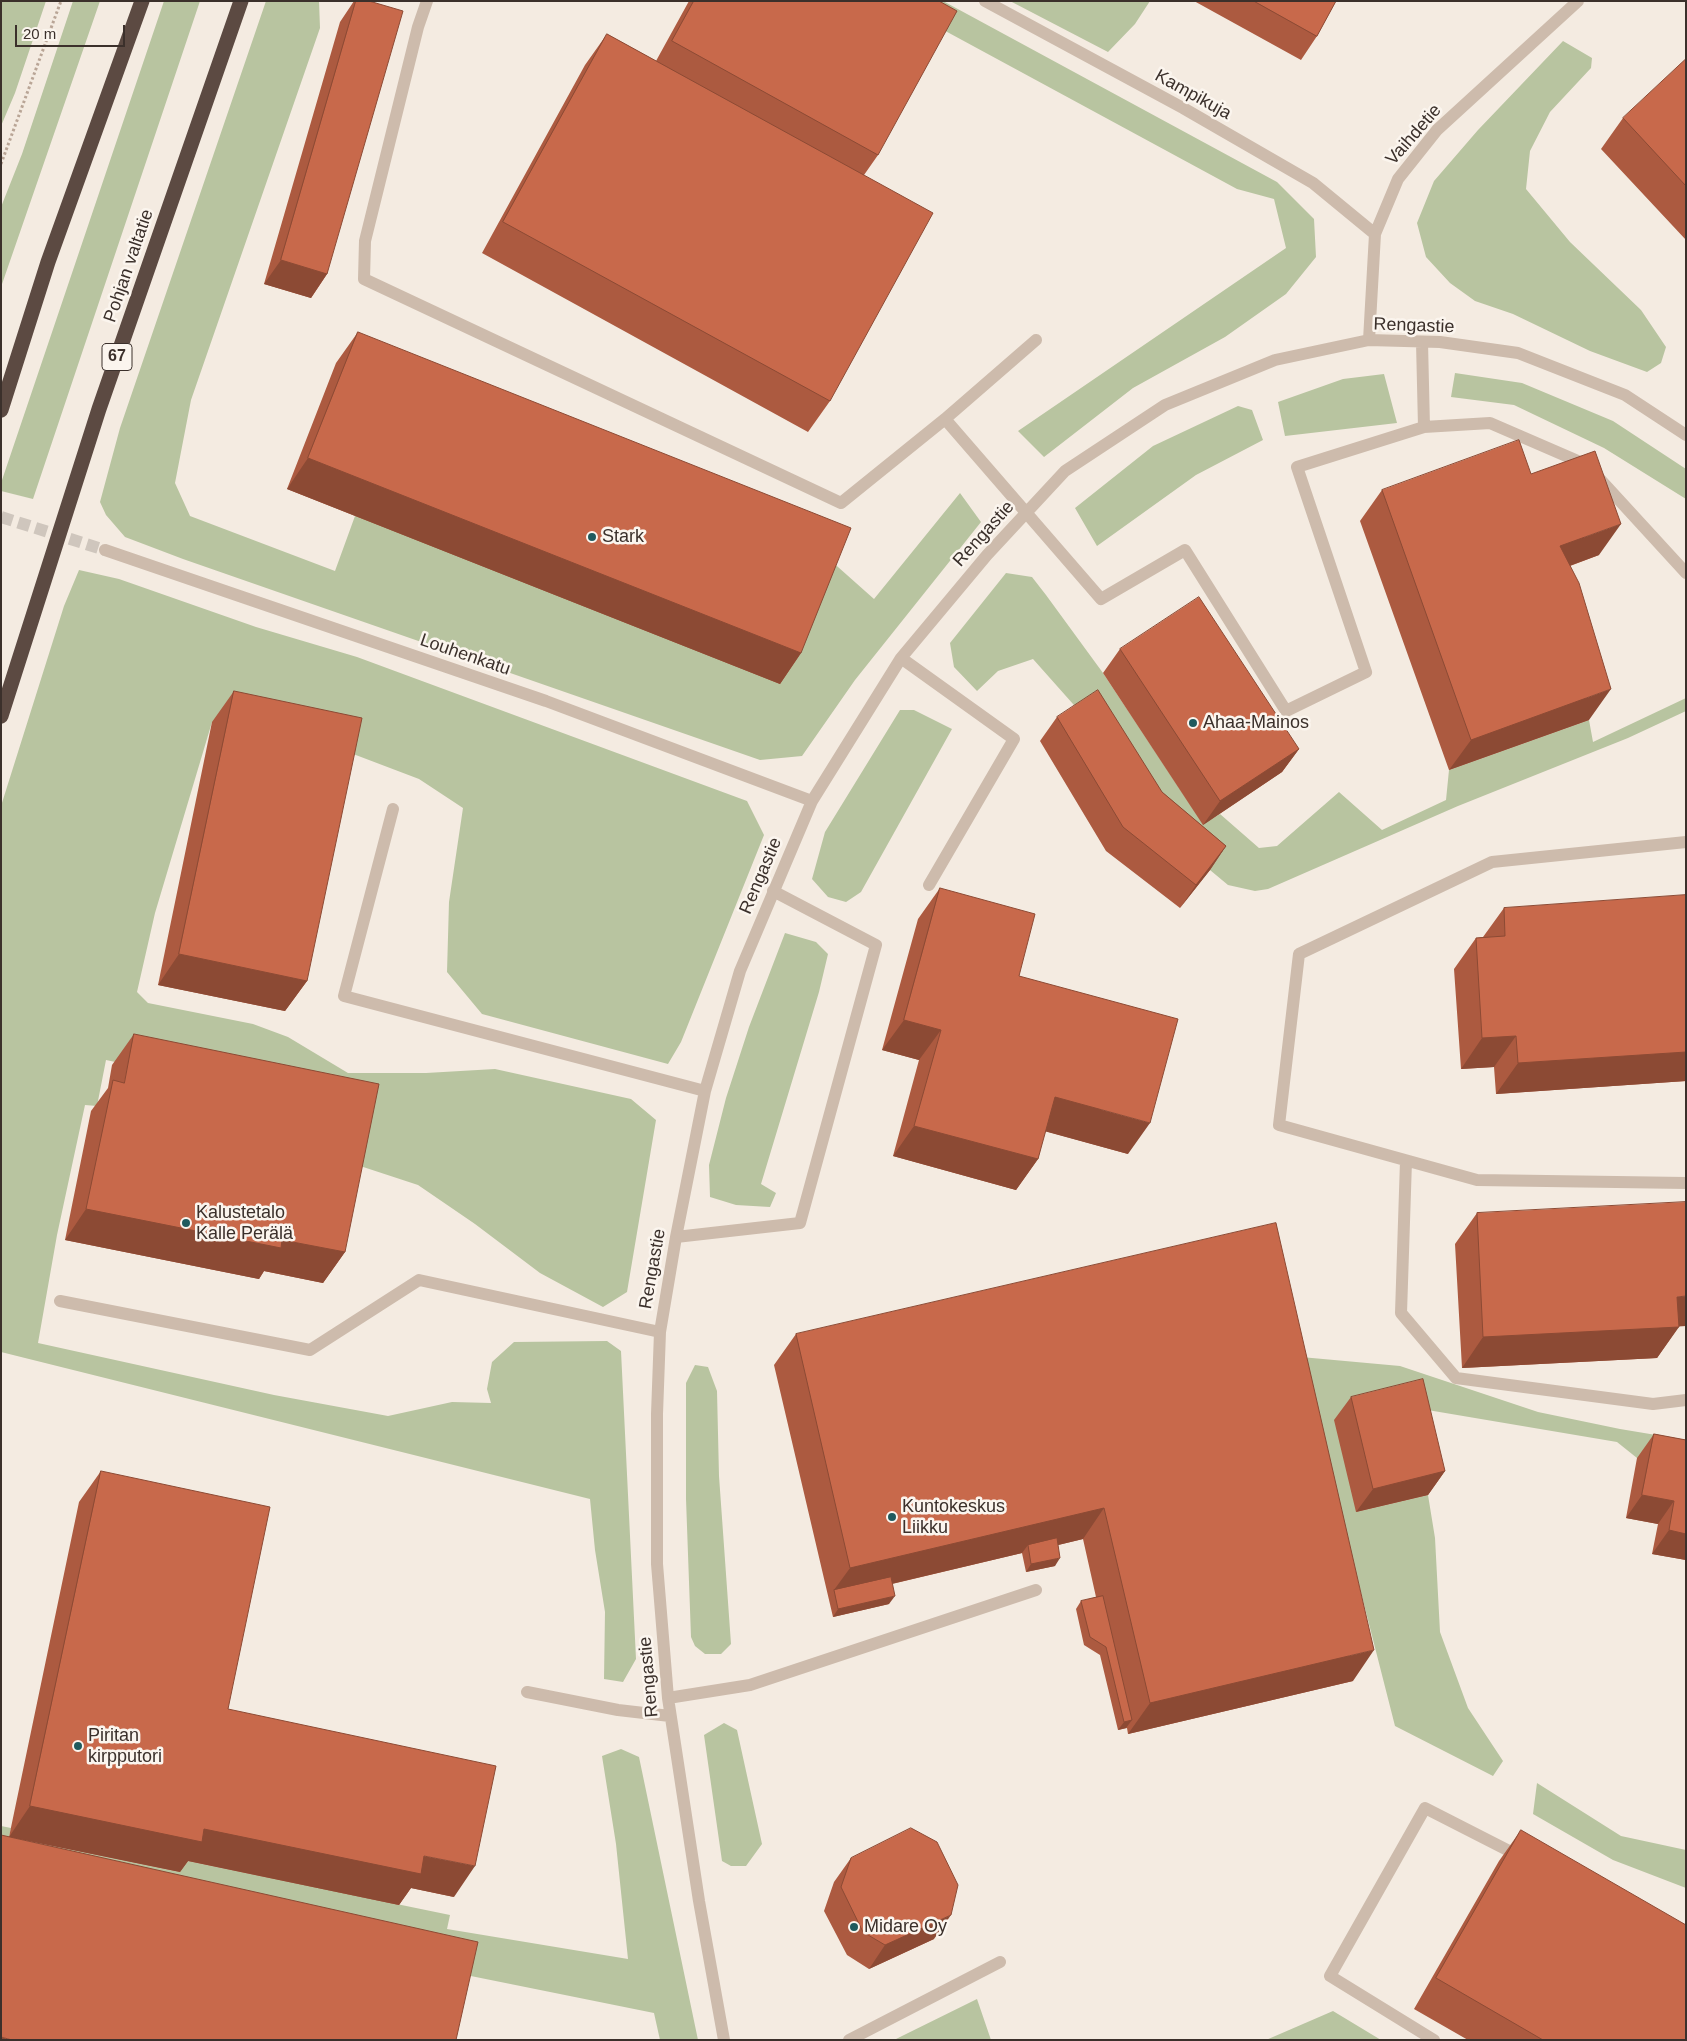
<!DOCTYPE html>
<html>
<head>
<meta charset="utf-8">
<style>
  body { margin:0 }
  #map { position:relative; width:1687px; height:2041px; overflow:hidden; background:#f4ebe1; font-family:Arial,sans-serif }
  canvas { display:block }
  .frame { position:absolute; inset:0; border:2px solid #3b302b; pointer-events:none }
  .scale { position:absolute; left:15px; top:25px; width:110px; height:22px; box-sizing:border-box; border:2px solid #3b302b; border-top:0; padding-left:6px; font-size:15px; line-height:18px; white-space:nowrap; color:#3b302b; -webkit-text-stroke:4px #fbf5ee; paint-order:stroke }
</style>
</head>
<body>
<div id="map">
<canvas width="1687" height="2041"></canvas>
<div class="frame"></div>
<div class="scale">20 m</div>
</div>
<script>
const ctx = document.querySelector('canvas').getContext('2d');
ctx.lineJoin = 'round';
function fill(path, color) {
  ctx.fillStyle = color;
  ctx.fill(path, 'evenodd');
}
function stroke(path, color, width, dash) {
  ctx.strokeStyle = color;
  ctx.lineWidth = width;
  ctx.lineCap = dash ? 'butt' : 'round';
  ctx.setLineDash(dash || []);
  ctx.stroke(path);
}
function label(font, color, halo, rows, align = 'center') {
  ctx.font = font + ' Arial,sans-serif';
  ctx.lineWidth = 5;
  ctx.setLineDash([]);
  ctx.textBaseline = 'middle';
  ctx.strokeStyle = halo;
  ctx.fillStyle = color;
  for (const [text, x, y, turn = 0] of rows) {
    ctx.save();
    ctx.translate(x, y);
    ctx.rotate((+turn || 0) * Math.PI / 180);
    ctx.textAlign = isNaN(turn) ? turn : align;
    if (halo) ctx.strokeText(text, 0, 0);
    ctx.fillText(text, 0, 0);
    ctx.restore();
  }
}
fill(new Path2D(`
  M1 1H46L15 93 1 126Z
  M73 1H100L1 287V207L22 154Z
  M164 1H200L33 499 1 491V483Z
  M266 1H319L320 28 191 400 175 483 190 516 335 571 355 516 829 559 874 599 960 493 981 522 855 680 802 756 760 760 183 559 125 537 106 515 100 502 120 428Z
  M890 1H943L1277 182 1314 219 1316 257 1286 294 1225 337 1133 388 1044 457 1018 431 1286 248 1274 199 1237 189Z
  M1010 1H1150L1135 24 1108 52Z
  M1563 41 1592 58 1591 68 1550 112 1530 151 1526 189 1570 242 1641 310 1666 347 1661 363 1647 372 1590 351 1513 314 1475 301 1450 283 1426 257 1417 223 1434 181 1478 130Z
  M1455 373 1522 383 1613 421 1686 469V499L1604 448 1514 405 1451 397Z
  M1384 374 1397 423 1285 436 1278 402 1343 379Z
  M1238 406 1252 410 1263 440 1196 475 1097 546 1075 508 1153 446Z
  M79 570 119 579 256 627 357 657 747 801 764 835 681 1042 668 1064 482 1014 447 972 449 902 463 808 419 779 340 749 212 722 155 913 137 992 148 1003 253 1024 288 1037 348 1073H426L495 1069 631 1099 656 1120 627 1292 603 1307 540 1273 475 1224 418 1185 348 1162 357 1114 106 1060 97 1106 85 1105 57 1235 38 1343 274 1395 388 1416 452 1402 491 1403 487 1389 492 1362 514 1342 607 1341 621 1351 636 1659 623 1682 604 1679 605 1612 595 1550 590 1499 1 1352V806L64 606Z
  M1006 573 1032 577 1046 595 1103 673 1203 824 1220 814 1259 848 1277 846 1339 792 1382 830 1446 800 1449 770 1589 720 1593 742 1686 698V711L1628 738 1458 806 1268 889 1255 891 1228 885 1145 816 1081 713 1033 659 998 671 977 691 954 667 950 643Z
  M900 710H914L952 729 861 892 846 902 828 897 812 879 825 832Z
  M785 933 816 942 828 954 819 992 761 1184 776 1193 770 1207 736 1205 710 1197 709 1165 726 1098 749 1027Z
  M1301 1357 1400 1366 1538 1412 1620 1429 1686 1440V1467L1637 1458 1617 1442 1398 1405 1356 1512 1428 1495 1435 1538 1440 1632 1468 1708 1503 1761 1493 1776 1395 1726Z
  M695 1365 708 1367 717 1391 719 1476 731 1644 721 1654H705L695 1646 691 1637 686 1499V1383Z
  M724 1723 737 1730 762 1844 746 1866H731L722 1861 704 1735Z
  M621 1749 639 1757 698 2040H660L654 2013 456 1973 1 1871V1826L11 1828 9 1837 180 1872 183 1860 450 1915 447 1929 628 1959 616 1844 602 1756Z
  M1537 1783 1621 1836 1686 1850V1888L1613 1860 1533 1814Z
  M977 1999 991 2040H894L900 2037Z
  M1333 2011 1381 2040H1266Z`), '#b8c4a0');
stroke(new Path2D(`
  M1 517 105 550`), '#cfc6bd', 12, [12, 6]);
stroke(new Path2D(`
  M1 164 61 1`), '#b9a596', 3, [2.5, 2.5]);
stroke(new Path2D(`
  M427 1 418 27 365 241 364 279 841 503 945 419 1036 340
  M985 1 1183 108 1313 183 1375 234
  M1369 340 1375 234 1398 179 1437 130 1578 1
  M945 419 1101 599 1185 550 1286 711 1366 672 1297 467 1424 427 1422 342
  M1424 427 1490 423 1587 465 1686 573
  M105 550 546 701 812 801
  M901 658 1014 739 929 885
  M393 809 344 996 705 1091
  M1686 842 1492 862 1299 954 1279 1125 1477 1180 1686 1183
  M1406 1161 1401 1313 1456 1378 1653 1404 1686 1400
  M676 1237 800 1223 876 945 773 891
  M60 1301 310 1350 419 1280 660 1332
  M527 1692 618 1710 670 1716
  M668 1698 750 1685 1036 1590
  M724 2040 699 1901 668 1698 657 1564V1414L660 1332 676 1237 705 1091 740 971 812 801 901 658 987 555 1065 471 1165 405 1275 360 1369 340 1440 342 1518 353 1625 395 1686 435
  M849 2040 1000 1962
  M1434 2040 1330 1976 1425 1808 1521 1857`), '#cdbbac', 12);
stroke(new Path2D(`
  M1 410 48 262 142 1
  M1 716 99 409 241 1`), '#5c4a42', 15);
fill(new Path2D(`
  M354 1H369L327 274 311 298 264 284 340 22Z
  M689 1H939L878 155 864 175 830 401 808 432 482 253 585 65 607 34 656 61Z
  M1194 1H1336L1317 36 1301 60Z
  M1686 59V240L1601 149 1623 118Z
  M358 332 801 653 780 684 287 489 336 363Z
  M1531 474 1599 555 1570 566 1589 720 1449 770 1360 521 1382 490Z
  M1120 649 1299 749 1282 772 1203 825 1103 673Z
  M234 691 307 981 285 1011 158 985 212 722Z
  M1057 717 1162 792 1226 846 1210 870 1180 908 1106 851 1040 741Z
  M940 888 1019 976 1128 1154 1045 1131 1038 1159 1016 1190 893 1156 919 1060 882 1050 918 919Z
  M1686 895V1081L1496 1094 1494 1067 1461 1069 1454 969 1476 938 1483 937 1504 908Z
  M134 1034 345 1252 323 1283 264 1271 259 1279 65 1240 91 1111 108 1088 112 1065Z
  M1477 1213 1679 1326 1657 1358 1462 1368 1455 1244Z
  M1276 1223 1353 1681 1128 1734 1127 1728 1118 1730 1100 1655 1084 1645 1076 1609 1081 1601 1096 1597 1083 1539 1058 1545 1055 1566 1026 1572 1022 1553 892 1584 889 1604 833 1617 774 1365 796 1334Z
  M1351 1397 1445 1471 1428 1495 1356 1512 1334 1420Z
  M1654 1434 1686 1440V1560L1652 1554 1658 1524 1626 1518 1637 1458Z
  M101 1471 228 1709 454 1897 411 1888 399 1905 188 1861 180 1872 9 1837 79 1502Z
  M1521 1830 1686 2040H1468L1414 2009 1499 1861Z
  M851 1858 934 1939 869 1969 847 1955 824 1911 834 1882Z`), '#ac5a40');
fill(new Path2D(`
  M281 260 327 274 311 298 264 284Z
  M308 458 801 653 780 684 287 489Z
  M1621 524 1599 555 1539 577 1560 546Z
  M1611 689 1589 720 1449 770 1471 740Z
  M1299 749 1282 772 1203 825 1220 801Z
  M1226 846 1210 870 1180 908 1196 885Z
  M179 954 307 981 285 1011 158 985Z
  M904 1020 941 1030 919 1060 882 1050Z
  M1516 1036 1494 1067 1461 1069 1482 1038Z
  M1686 1052V1081L1496 1094 1518 1063Z
  M1055 1097 1150 1123 1128 1154 1033 1128Z
  M914 1126 1038 1159 1016 1190 893 1156Z
  M86 1209 282 1240 345 1252 323 1283 264 1271 259 1279 65 1240Z
  M1686 1296V1326L1655 1328 1677 1297Z
  M1679 1327 1657 1358 1462 1368 1483 1337Z
  M1445 1471 1428 1495 1356 1512 1373 1489Z
  M1642 1495 1674 1501 1658 1524 1626 1518Z
  M1104 1508 1083 1539 1029 1552 1028 1545 1022 1553 836 1597 834 1590 850 1568Z
  M1669 1530 1686 1534V1560L1652 1554Z
  M1060 1558 1055 1566 1026 1572 1031 1564Z
  M895 1596 889 1604 833 1617 838 1609Z
  M1374 1650 1353 1681 1128 1734 1150 1703Z
  M1132 1720 1126 1728 1118 1730 1124 1722Z
  M30 1806 204 1829 424 1856 475 1866 454 1897 411 1888 399 1905 188 1861 180 1872 9 1837Z
  M951 1915 934 1939 869 1969 885 1945Z
  M1 2037 12 2040H1Z`), '#8c4a34');
const building = new Path2D(`
  M356 1H369L403 11 327 274 281 260Z
  M694 1H939L957 11 878 155 672 41Z
  M1254 1H1336L1317 36Z
  M607 34 933 213 830 401 503 222Z
  M1686 59V186L1623 118Z
  M358 332 851 528 801 653 308 458Z
  M1519 440 1531 474 1595 451 1621 524 1560 546 1579 583 1611 689 1471 740 1382 490Z
  M1199 597 1299 749 1220 801 1120 649Z
  M1098 690 1162 792 1226 846 1196 885 1123 827 1057 717Z
  M234 691 362 718 307 981 179 954Z
  M940 888 1035 914 1019 976 1178 1019 1150 1123 1055 1097 1038 1159 914 1126 941 1030 904 1020Z
  M1686 895V1052L1518 1063 1516 1036 1482 1038 1476 938 1505 936 1504 908Z
  M134 1034 379 1084 345 1252 282 1240 281 1248 86 1209 113 1080 124 1083Z
  M1686 1202V1296L1677 1297 1679 1327 1483 1337 1477 1213Z
  M1276 1223 1374 1650 1150 1703 1104 1508 850 1568 796 1334Z
  M1423 1379 1445 1471 1373 1489 1351 1397Z
  M1654 1434 1686 1440V1534L1669 1530 1674 1501 1642 1495Z
  M101 1471 270 1507 228 1709 496 1766 475 1866 424 1856 421 1874 204 1829 202 1842 30 1806Z
  M1057 1538 1060 1558 1031 1564 1028 1545Z
  M891 1577 895 1596 838 1609 834 1590Z
  M1103 1596 1132 1720 1124 1722 1106 1647 1090 1637 1081 1601Z
  M911 1828 937 1842 958 1885 951 1915 885 1945 863 1932 841 1887 851 1858Z
  M1521 1830 1686 1925V2040H1543L1436 1978Z
  M1 1835 478 1942 456 2040H12L1 2037Z`);
fill(building, '#c8694b');
stroke(building, '#8c4a34', 1);
for (const [x, y, r, color] of [
  [592,537,5,"#1f5a5e"],
  [1193,723,5,"#1f5a5e"],
  [186,1223,5,"#1f5a5e"],
  [892,1517,5,"#1f5a5e"],
  [78,1746,5,"#1f5a5e"],
  [854,1927,5,"#1f5a5e"]
]) {
  const dot = new Path2D();
  dot.arc(x, y, r, 0, 2 * Math.PI);
  ctx.fillStyle = color;
  ctx.fill(dot);
  stroke(dot, '#fbf5ee', 2);
}
for (const [x, y, w] of [
  [117,357,30]
]) {
  const box = new Path2D();
  box.roundRect(x - w / 2, y - 13.5, w, 27, 4);
  ctx.fillStyle = '#fbf5ee';
  ctx.fill(box);
  stroke(box, '#3b302b', 1);
}
label('bold 16px', '#3b302b', null, [
  ["67",117,357]
]);
label('18px', '#3b302b', '#fbf5ee', [
  ["Kampikuja",1193,95,29],
  ["Vaihdetie",1414,135,-49],
  ["Pohjan valtatie",129,266,-71],
  ["Rengastie",1414,326,2],
  ["Rengastie",984,534,-48],
  ["Louhenkatu",465,655,19],
  ["Rengastie",761,876,-67],
  ["Rengastie",653,1269,-80],
  ["Rengastie",649,1677,-95]
]);
label('18px', '#3b302b', '#fbf5ee', [
  ["Stark",602,537],
  ["Ahaa-Mainos",1203,723],
  ["Kalustetalo",196,1213],
  ["Kalle Perälä",196,1234],
  ["Kuntokeskus",902,1507],
  ["Liikku",902,1528],
  ["Piritan",88,1736],
  ["kirpputori",88,1757],
  ["Midare Oy",864,1927]
], 'left');
</script>
</body>
</html>
